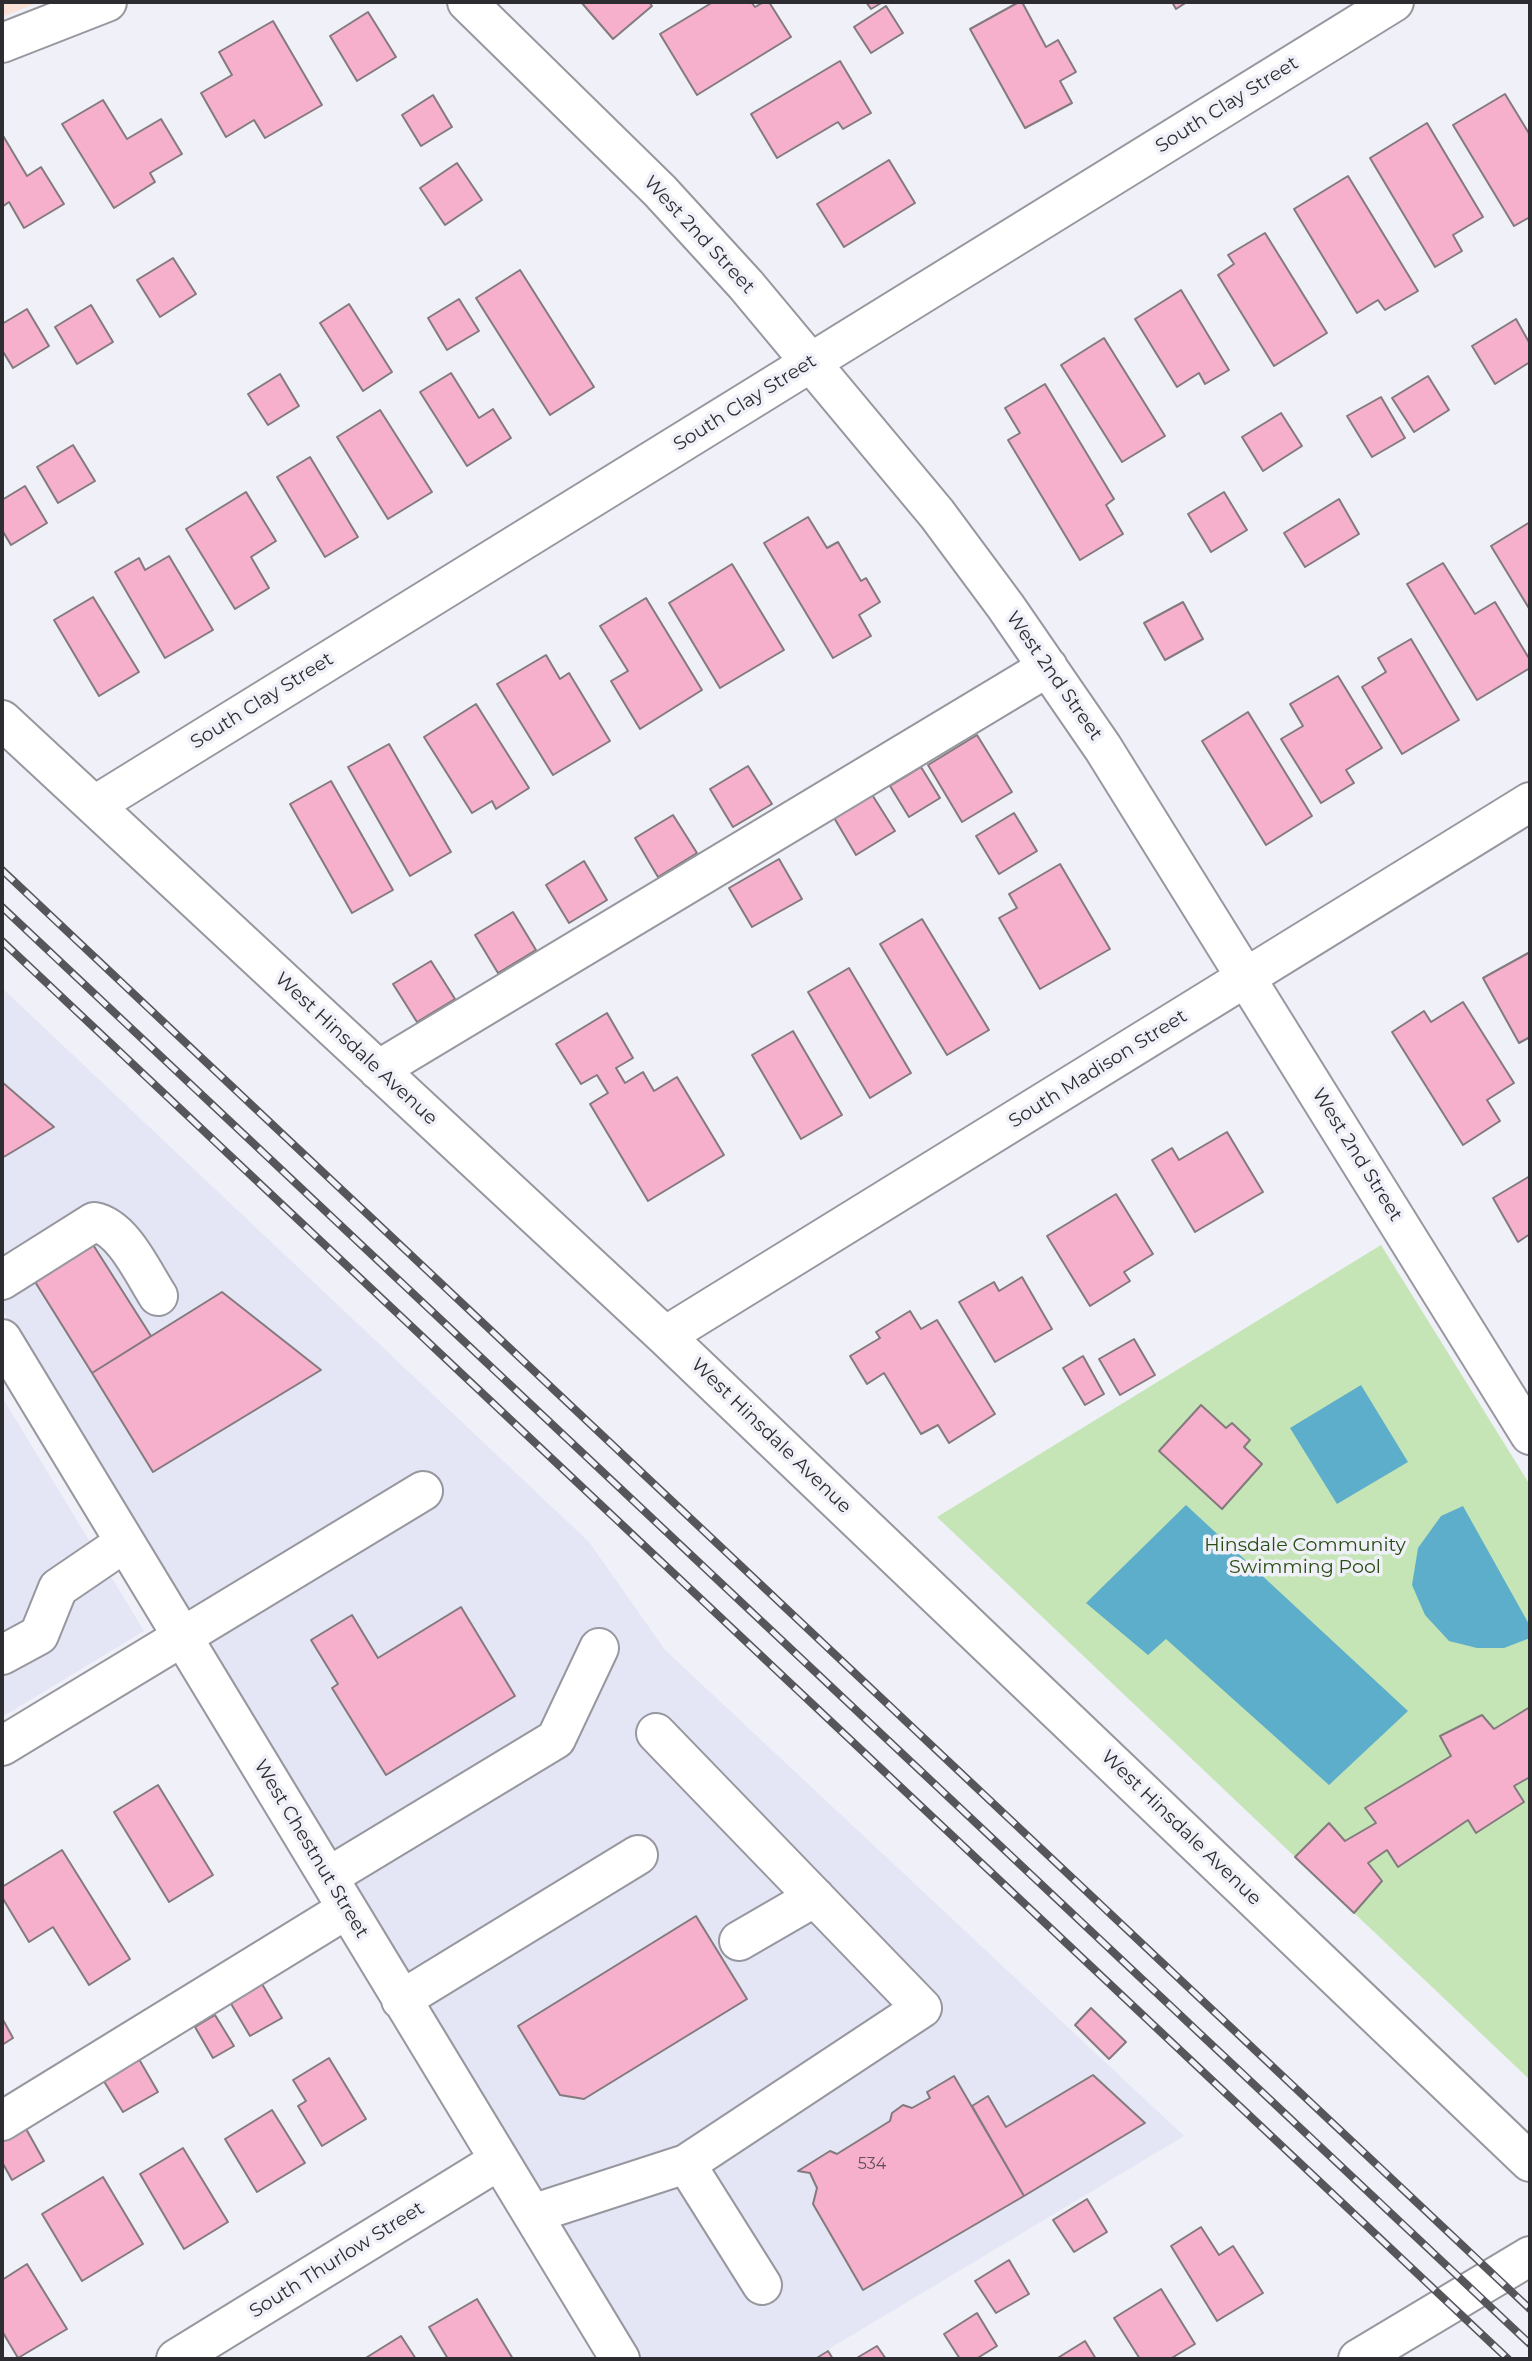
<!DOCTYPE html>
<html>
<head>
<meta charset="utf-8">
<style>
  body { margin:0 }
  #map { position:relative; width:1532px; height:2361px; overflow:hidden; background:#f0f0f9; font-family:Montserrat,sans-serif }
  canvas { display:block }
  .frame { position:absolute; inset:0; border:4px solid #2d2d31; pointer-events:none }
</style>
</head>
<body>
<div id="map">
<canvas width="1532" height="2361"></canvas>
<div class="frame"></div>
</div>
<script>
const ctx = document.querySelector('canvas').getContext('2d');
ctx.lineJoin = 'round';
function fill(path, color) {
  ctx.fillStyle = color;
  ctx.fill(path, 'evenodd');
}
function stroke(path, color, width, dash) {
  ctx.strokeStyle = color;
  ctx.lineWidth = width;
  ctx.lineCap = dash ? 'butt' : 'round';
  ctx.setLineDash(dash || []);
  ctx.stroke(path);
}
function label(font, color, halo, rows, align = 'center') {
  ctx.font = font + ' Montserrat,sans-serif';
  ctx.lineWidth = 7;
  ctx.setLineDash([]);
  ctx.textBaseline = 'middle';
  ctx.strokeStyle = halo;
  ctx.fillStyle = color;
  for (const [text, x, y, turn = 0] of rows) {
    ctx.save();
    ctx.translate(x, y);
    ctx.rotate((+turn || 0) * Math.PI / 180);
    ctx.textAlign = isNaN(turn) ? turn : align;
    if (halo) ctx.strokeText(text, 0, 0);
    ctx.fillText(text, 0, 0);
    ctx.restore();
  }
}
fill(new Path2D(`
  M2 988 589 1542 665 1650 1184 2136 812 2359H638L212 1661 2 1309Z
  M2 1397 144 1631 2 1717Z`), '#e4e5f5');
fill(new Path2D(`
  M2 2H39L2 17Z`), '#fae2d7');
fill(new Path2D(`
  M1381 1245 1530 1485V2080L937 1517Z`), '#c5e5b6');
fill(new Path2D(`
  M1361 1385 1408 1462 1337 1504 1290 1428Z
  M1186 1505 1408 1711 1329 1785 1166 1639 1148 1655 1086 1603Z
  M1463 1506 1530 1626V1638L1504 1648H1477L1449 1641 1425 1615 1412 1585 1418 1548 1441 1516Z`), '#5daecb');
const building = new Path2D(`
  M581 2H649L652 6 613 39Z
  M713 2H751L755 7 764 2H769L791 37 697 95 660 34Z
  M866 2H883L871 9Z
  M1019 2H1022L1046 47 1058 40 1076 72 1060 81 1072 103 1025 128 970 29Z
  M1172 2H1187L1176 9Z
  M886 6 903 33 871 53 854 27Z
  M368 12 396 57 357 81 330 36Z
  M273 21 322 105 265 138 254 120 226 137 201 93 232 75 219 52Z
  M840 61 871 113 843 129 838 122 777 158 751 114Z
  M1505 94 1530 135V217L1514 226 1453 125Z
  M433 95 452 127 421 146 402 115Z
  M103 100 127 139 161 119 182 154 150 173 155 182 114 208 62 124Z
  M1427 123 1483 217 1453 235 1462 251 1435 267 1370 158Z
  M2 134 27 176 41 167 64 204 24 228 9 202 2 207Z
  M889 160 915 203 844 247 817 204Z
  M457 163 482 200 445 225 420 188Z
  M1348 176 1418 291 1385 310 1378 300 1357 313 1294 209Z
  M1265 233 1327 333 1274 366 1218 275 1234 264 1228 255Z
  M173 258 196 294 160 317 137 280Z
  M520 270 594 387 550 415 476 298Z
  M1181 290 1229 370 1205 384 1199 373 1177 387 1135 319Z
  M459 299 479 331 447 350 428 318Z
  M349 304 392 372 363 391 320 323Z
  M91 305 113 342 77 364 55 327Z
  M27 309 49 346 13 368 2 350V324Z
  M1516 319 1530 344V362L1495 384 1472 346Z
  M1104 338 1165 436 1122 462 1061 365Z
  M451 373 479 418 493 409 511 438 467 466 420 392Z
  M280 374 299 406 268 425 248 394Z
  M1428 376 1449 410 1414 432 1392 398Z
  M1045 384 1114 499 1106 505 1123 534 1080 560 1008 440 1020 433 1005 408Z
  M1381 397 1405 438 1372 457 1347 416Z
  M380 410 432 492 388 519 337 437Z
  M1281 413 1302 446 1263 471 1242 437Z
  M73 445 95 481 58 503 37 467Z
  M310 457 358 537 325 557 277 477Z
  M25 486 47 523 11 545 2 530V500Z
  M246 492 276 541 251 557 269 588 235 609 186 529Z
  M1224 492 1247 530 1211 552 1188 514Z
  M1339 499 1359 534 1305 567 1284 533Z
  M808 517 827 548 838 542 861 581 866 578 880 602 859 615 871 636 833 658 764 543Z
  M1530 522V610L1491 546Z
  M169 556 213 630 165 658 115 572 139 558 145 570Z
  M1443 563 1475 614 1495 602 1530 660V668L1477 700 1407 584Z
  M732 564 784 650 720 688 669 603Z
  M93 597 139 672 99 696 54 620Z
  M646 598 702 690 640 729 611 681 628 671 600 626Z
  M1183 602 1203 639 1165 660 1144 623Z
  M1411 639 1459 720 1402 754 1362 687 1386 672 1378 658Z
  M546 655 560 679 569 673 610 741 553 775 497 684Z
  M1338 676 1382 748 1346 770 1354 783 1321 803 1281 739 1303 726 1290 704Z
  M476 704 529 788 496 809 492 801 472 813 424 737Z
  M1248 712 1312 816 1266 845 1202 741Z
  M977 735 1012 792 962 822 928 765Z
  M389 744 451 852 410 876 348 767Z
  M748 766 772 804 733 827 710 789Z
  M921 767 940 798 909 817 890 786Z
  M331 781 393 890 352 913 290 804Z
  M871 793 895 831 856 855 833 816Z
  M1014 813 1037 851 999 874 976 836Z
  M673 815 697 853 658 877 635 838Z
  M779 859 802 899 752 927 729 888Z
  M584 861 607 900 569 923 546 885Z
  M1060 864 1110 949 1040 989 999 918 1017 908 1009 894Z
  M513 912 536 950 498 973 475 935Z
  M922 919 989 1030 947 1055 880 944Z
  M1530 952V1037L1519 1043 1483 978Z
  M431 961 455 999 417 1022 393 984Z
  M849 968 911 1073 870 1098 808 992Z
  M1463 1002 1514 1083 1487 1100 1500 1121 1463 1145 1392 1032 1424 1011 1431 1022Z
  M607 1013 633 1058 616 1068 625 1083 643 1072 654 1091 677 1077 724 1155 648 1201 590 1104 608 1093 597 1075 581 1084 556 1044Z
  M793 1031 842 1115 801 1139 752 1055Z
  M2 1082 54 1127 2 1158Z
  M1227 1132 1263 1192 1195 1232 1152 1160 1172 1148 1179 1160Z
  M1530 1176V1234L1518 1242 1493 1198Z
  M1116 1194 1153 1254 1124 1272 1130 1281 1090 1306 1047 1236Z
  M90 1240 151 1336 92 1373 32 1277Z
  M1022 1277 1052 1329 995 1362 959 1302 994 1282 999 1291Z
  M222 1292 321 1370 153 1472 92 1373Z
  M910 1311 921 1329 937 1320 995 1414 949 1443 938 1425 921 1434 884 1373 867 1384 850 1356 880 1338 876 1332Z
  M1134 1339 1155 1375 1120 1395 1099 1359Z
  M1083 1356 1104 1394 1085 1405 1063 1368Z
  M1201 1405 1226 1428 1232 1423 1250 1440 1244 1447 1262 1464 1222 1509 1159 1451Z
  M461 1607 515 1696 386 1775 332 1688 338 1684 311 1640 352 1615 378 1658Z
  M1530 1707V1777L1514 1786 1524 1802 1476 1833 1468 1820 1398 1867 1387 1850 1368 1863 1382 1881 1354 1913 1295 1857 1329 1823 1345 1841 1376 1823 1365 1808 1451 1756 1440 1736 1482 1715 1494 1729Z
  M158 1785 213 1875 169 1902 114 1812Z
  M62 1850 130 1959 89 1985 53 1927 29 1942 2 1897V1887Z
  M696 1916 747 1999 584 2099 560 2095 518 2026Z
  M262 1984 282 2018 250 2036 230 2002Z
  M1091 2008 1126 2042 1109 2059 1075 2025Z
  M215 2015 234 2046 213 2058 195 2027Z
  M2 2018 13 2038 2 2045Z
  M136 2054 158 2092 123 2112 100 2075Z
  M329 2058 366 2119 322 2146 298 2106 306 2101 293 2080Z
  M1093 2075 1145 2123 1024 2196 972 2106 988 2096 1006 2127Z
  M954 2076 1024 2196 863 2290 813 2204 817 2188 810 2173 798 2171 830 2151 837 2154 890 2121 892 2113 903 2105 912 2108 930 2098 927 2092Z
  M272 2110 305 2163 257 2192 225 2139Z
  M25 2127 44 2161 12 2180 2 2162V2140Z
  M183 2148 228 2222 184 2249 140 2174Z
  M103 2177 143 2244 82 2281 42 2214Z
  M1087 2199 1107 2232 1074 2252 1053 2220Z
  M1201 2227 1219 2255 1233 2246 1263 2293 1217 2321 1171 2246Z
  M1009 2260 1029 2294 996 2313 975 2281Z
  M27 2264 67 2329 18 2358 2 2331V2280Z
  M1161 2289 1195 2344 1170 2359H1140L1114 2318Z
  M477 2299 513 2359H448L429 2327Z
  M977 2313 997 2346 976 2359H960L944 2334Z
  M401 2336 416 2359H364Z
  M1085 2341 1096 2359H1056Z
  M877 2346 886 2359H855Z
  M828 2351 833 2359H815Z`);
fill(building, '#f7b0cb');
stroke(building, '#837a7d', 2);
const minor = new Path2D(`
  M467 2 660 191 746 285 937 514 1006 607 1103 748 1530 1435
  M2 43 107 2
  M2 720 665 1336 1530 2162
  M95 805 1394 2
  M378 1070 1048 667
  M2 1280 94 1222C123 1227 143 1273 158 1296
  M665 1336 1530 802
  M2 1339 620 2359
  M2 1655 39 1635 58 1588 124 1543
  M2 1746 423 1491
  M328 1877 556 1739 599 1648
  M739 1941 815 1897
  M401 2000 638 1855
  M2 2121 347 1909
  M686 2164 762 2285
  M532 2214 686 2164 922 2008 656 1733
  M176 2359 498 2161
  M1358 2359 1530 2256`);
stroke(minor, '#97979f', 42);
stroke(minor, '#fff', 38);
const rail = new Path2D(`
  M2 870 1530 2309
  M2 907 1530 2344
  M2 941 1508 2359`);
stroke(rail, '#55555a', 8);
stroke(rail, '#f0f0f9', 5, [16]);
label('16px', '#604e58', null, [
  ["534",872,2164]
]);
label('19px', '#2d2d31', '#f0f0f9', [
  ["South Clay Street",1227,105,-32],
  ["West 2nd Street",699,235,47],
  ["South Clay Street",745,403,-32],
  ["West 2nd Street",1054,676,55],
  ["South Clay Street",262,701,-32],
  ["West Hinsdale Avenue",356,1049,43],
  ["South Madison Street",1098,1069,-32],
  ["West 2nd Street",1357,1155,58],
  ["West Hinsdale Avenue",771,1436,44],
  ["West Hinsdale Avenue",1181,1828,44],
  ["West Chestnut Street",311,1849,59],
  ["South Thurlow Street",337,2260,-32]
]);
label('19px', '#294d13', '#f0f0f9', [
  ["Hinsdale Community",1305,1545],
  ["Swimming Pool",1305,1567]
]);
</script>
</body>
</html>
